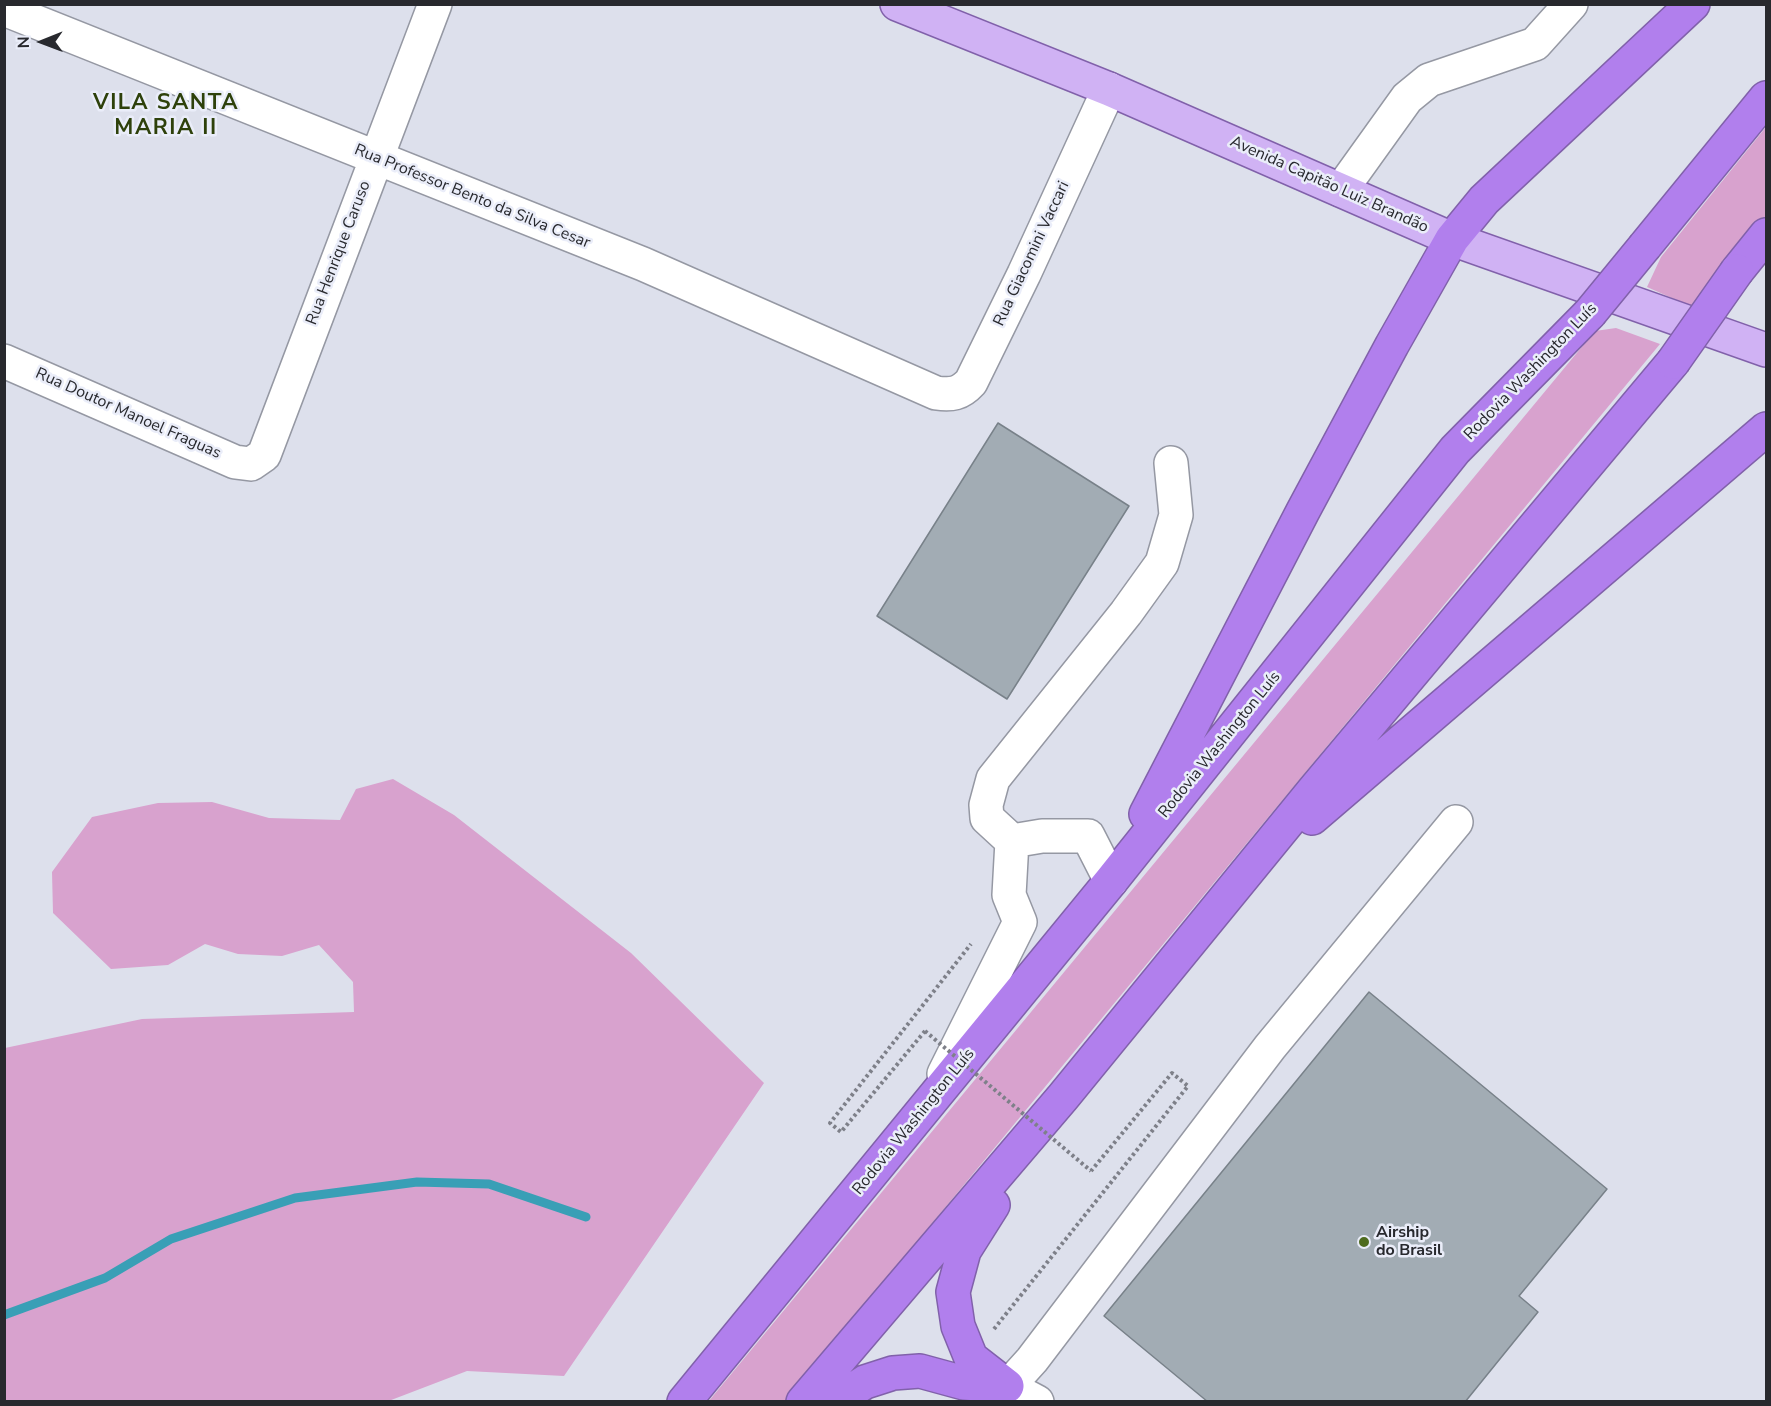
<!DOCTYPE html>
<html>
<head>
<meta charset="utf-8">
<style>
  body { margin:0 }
  #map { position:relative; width:1771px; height:1406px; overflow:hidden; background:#dde0ec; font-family:"Nunito Sans",sans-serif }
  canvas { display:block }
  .frame { position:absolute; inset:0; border:6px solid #28292e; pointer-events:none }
  .north { position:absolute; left:12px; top:12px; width:60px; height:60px; -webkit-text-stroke:4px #eaedf9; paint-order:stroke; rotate:269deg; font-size:16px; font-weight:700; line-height:24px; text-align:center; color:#28292e }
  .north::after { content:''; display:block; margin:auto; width:21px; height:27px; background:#28292e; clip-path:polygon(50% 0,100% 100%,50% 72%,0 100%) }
</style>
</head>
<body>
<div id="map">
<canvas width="1771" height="1406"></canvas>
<div class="frame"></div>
<div class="north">N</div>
</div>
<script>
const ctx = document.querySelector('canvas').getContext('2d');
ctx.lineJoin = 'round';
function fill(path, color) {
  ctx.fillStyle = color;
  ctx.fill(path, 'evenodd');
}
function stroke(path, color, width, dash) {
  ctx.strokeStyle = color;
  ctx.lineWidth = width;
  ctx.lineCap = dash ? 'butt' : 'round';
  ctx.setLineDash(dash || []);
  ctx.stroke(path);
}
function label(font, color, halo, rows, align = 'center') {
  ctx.font = font + ' "Nunito Sans",sans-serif';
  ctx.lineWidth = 5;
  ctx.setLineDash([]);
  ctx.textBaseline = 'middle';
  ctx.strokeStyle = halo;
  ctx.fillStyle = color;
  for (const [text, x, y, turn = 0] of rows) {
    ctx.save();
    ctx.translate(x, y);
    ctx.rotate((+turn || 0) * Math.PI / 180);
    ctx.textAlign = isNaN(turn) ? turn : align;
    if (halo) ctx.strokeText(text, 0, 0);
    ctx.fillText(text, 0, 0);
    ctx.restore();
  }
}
fill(new Path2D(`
  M1766 127V216L1692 307 1647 287 1661 257Z
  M1616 328 1660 344 785 1401 708 1402 1595 331Z
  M393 779 454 815 631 953 764 1083 564 1376 467 1371 386 1402 5 1401V1048L142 1019 354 1012 353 982 319 945 282 956 238 954 205 944 168 965 111 969 53 913 52 872 92 817 158 803 212 802 269 818 340 820 356 789Z`), '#d8a2ce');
stroke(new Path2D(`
  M4 1315 105 1278 171 1239 295 1198 417 1182 489 1184 586 1217`), '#399fb6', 9);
const building = new Path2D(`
  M998 423 1129 506 1007 699 877 616Z
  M1369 992 1607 1189 1519 1296 1538 1312 1465 1402H1208L1104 1316Z`);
fill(building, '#a2acb4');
stroke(building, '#788189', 1.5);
const minor = new Path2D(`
  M4 9 643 264 936 393C952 395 960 394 971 382L1024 274 1109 89
  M1341 190 1407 98 1429 80 1535 44 1571 4
  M4 361 235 462 251 464 264 455 435 4
  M1111 881 1088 836H1042L1012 841 987 818 986 805 993 779 1126 613 1162 563 1176 515 1171 463
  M944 1074 1020 922 1009 895 1012 841
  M1007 1386 1037 1402
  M994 1402 1032 1360 1270 1047 1456 822`);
const major = new Path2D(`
  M897 4 1109 89 1452 239 1766 350`);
const highway = new Path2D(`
  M1645 246 1766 98
  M1737 271 1766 235
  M1146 814 1303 511 1392 345 1452 239 1484 200 1693 4
  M1312 818 1766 429
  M993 1205 964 1251 953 1292 958 1326 971 1358 1007 1386
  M684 1402 1111 881 1455 450 1590 313
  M803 1402 1063 1097 1314 790 1673 362
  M834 1402 865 1382 893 1373 920 1371 964 1383 1007 1386`);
stroke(minor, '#9598a3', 36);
stroke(major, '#8161aa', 36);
stroke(highway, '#8161aa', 36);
stroke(new Path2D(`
  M925 1031 841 1132 830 1123 971 944
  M994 1329 1188 1086 1172 1073 1091 1171`), '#7e8089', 4, [3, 3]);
stroke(minor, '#fff', 33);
stroke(major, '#d0b2f4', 33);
stroke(highway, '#b17fed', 33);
const highwayBridge = new Path2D(`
  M1590 313 1645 246
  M1673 362 1737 271`);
stroke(highwayBridge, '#8161aa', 36, []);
stroke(new Path2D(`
  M925 1031 1091 1171`), '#7e8089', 4, [3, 3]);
stroke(highwayBridge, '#b17fed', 33);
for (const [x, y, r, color] of [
  [1364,1242,6,"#4e6b1e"]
]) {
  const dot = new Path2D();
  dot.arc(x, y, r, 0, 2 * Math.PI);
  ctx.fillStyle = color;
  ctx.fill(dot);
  stroke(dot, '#eaedf9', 2);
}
label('16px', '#28292e', '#eaedf9', [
  ["Avenida Capitão Luiz Brandão",1329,185,24],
  ["Rua Professor Bento da Silva Cesar",472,197,22],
  ["Rua Henrique Caruso",339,253,-69],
  ["Rua Giacomini Vaccari",1032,254,-65],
  ["Rodovia Washington Luís",1531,372,-46],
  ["Rua Doutor Manoel Fraguas",128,414,24],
  ["Rodovia Washington Luís",1220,745,-51],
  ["Rodovia Washington Luís",914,1122,-51]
]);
label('bold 16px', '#28292e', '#eaedf9', [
  ["Airship",1376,1233],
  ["do Brasil",1376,1251]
], 'left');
ctx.letterSpacing = '1.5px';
label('bold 22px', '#2e410b', '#eaedf9', [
  ["VILA SANTA",166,104],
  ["MARIA II",166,129]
]);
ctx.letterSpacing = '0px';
</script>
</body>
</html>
